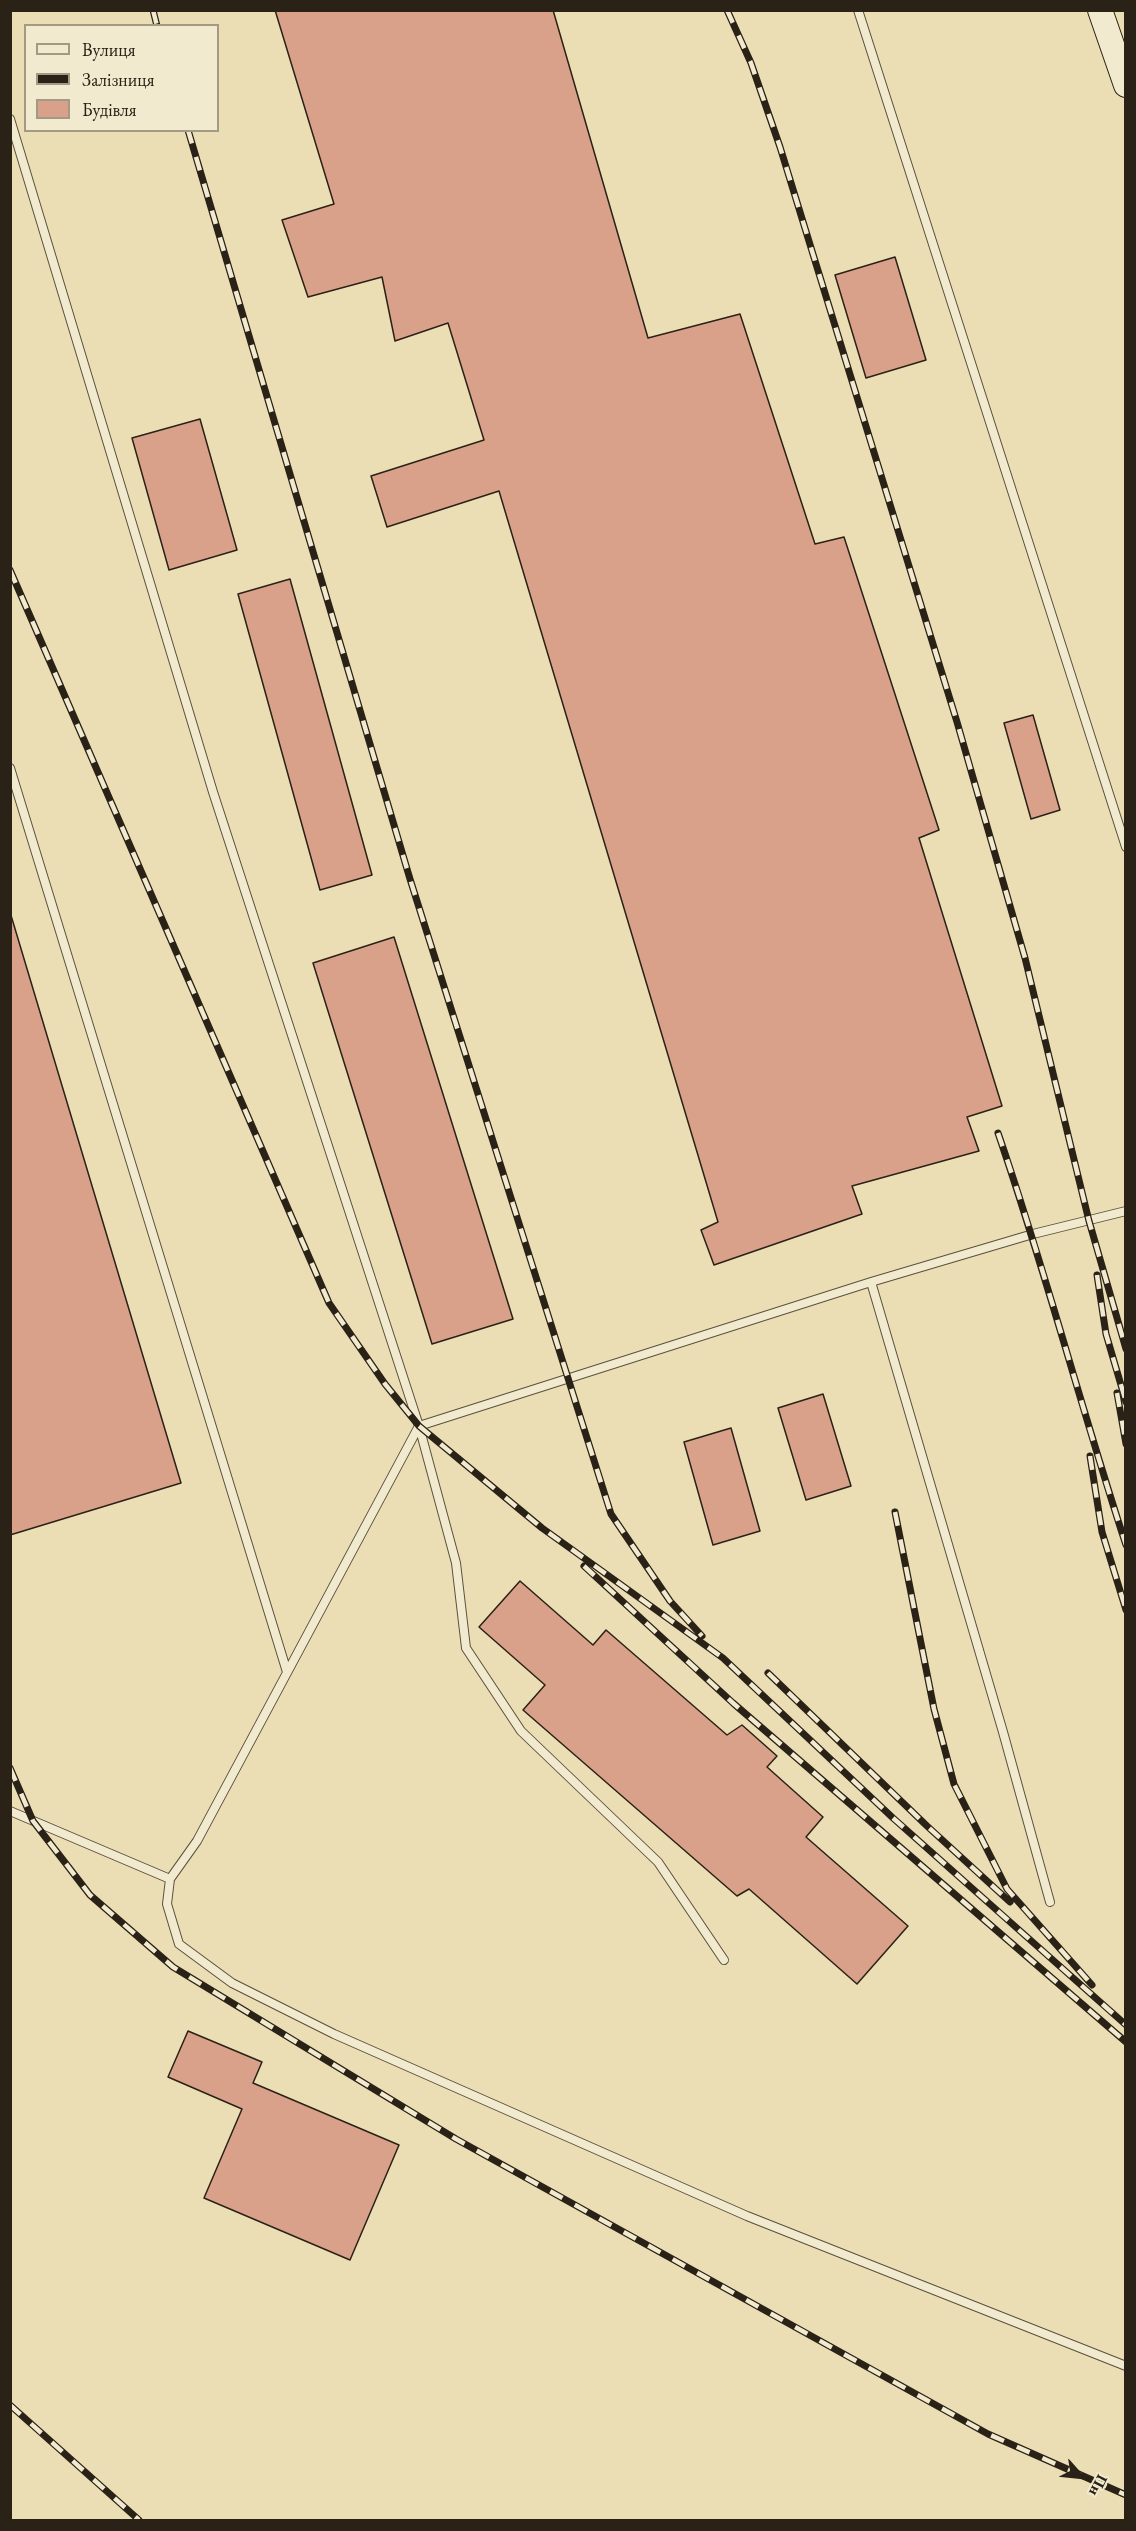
<!DOCTYPE html>
<html>
<head>
<meta charset="utf-8">
<style>
  body { margin:0 }
  #map { position:relative; width:1136px; height:2531px; overflow:hidden; background:#ebdeb4; font-family:"EB Garamond",serif }
  canvas { display:block }
  .frame { position:absolute; inset:0; border:12px solid #2a2117; pointer-events:none }
  .legend { position:absolute; left:24px; top:24px; width:195px; height:108px; box-sizing:border-box; background:#f2eace; border:2px solid #a29a85; margin:0; padding:8px 10px; list-style:none; font-size:18px; color:#2a2117 }
  .legend li { display:flex; align-items:center; gap:12px; height:30px }
  .legend b { width:30px; border:2px solid #a29a85 }
  .north { position:absolute; left:1052px; top:2447px; width:60px; height:60px; -webkit-text-stroke:4px #f2eace; paint-order:stroke; rotate:117deg; font-size:16px; font-weight:700; line-height:24px; text-align:center; color:#2a2117 }
  .north::after { content:''; display:block; margin:auto; width:21px; height:27px; background:#2a2117; clip-path:polygon(50% 0,100% 100%,50% 72%,0 100%) }
</style>
</head>
<body>
<div id="map">
<canvas width="1136" height="2531"></canvas>
<div class="frame"></div>
<ul class="legend">
<li><b style="height:8px;background:#f2eace"></b>Вулиця</li>
<li><b style="height:8px;background:#2a2117"></b>Залізниця</li>
<li><b style="height:16px;background:#daa18a"></b>Будівля</li>
</ul>
<div class="north">Пн</div>
</div>
<script>
const ctx = document.querySelector('canvas').getContext('2d');
ctx.lineJoin = 'round';
function fill(path, color) {
  ctx.fillStyle = color;
  ctx.fill(path, 'evenodd');
}
function stroke(path, color, width, dash) {
  ctx.strokeStyle = color;
  ctx.lineWidth = width;
  ctx.lineCap = dash ? 'butt' : 'round';
  ctx.setLineDash(dash || []);
  ctx.stroke(path);
}
const building = new Path2D(`
  M275 10H553L648 338 740 314 815 544 844 537 939 830 919 838 1002 1106 967 1117 979 1151 852 1186 862 1214 714 1265 701 1230 718 1222 499 491 387 527 371 476 484 440 448 323 395 341 382 277 308 297 282 220 334 204Z
  M895 257 926 360 866 378 835 275Z
  M200 419 237 550 169 570 132 438Z
  M290 579 372 875 320 890 238 594Z
  M1033 715 1060 810 1031 819 1004 723Z
  M10 912 181 1483 10 1535Z
  M394 937 513 1319 432 1344 313 963Z
  M823 1394 851 1486 806 1500 778 1408Z
  M731 1428 760 1531 713 1545 684 1442Z
  M520 1581 593 1645 606 1630 727 1735 742 1725 777 1756 767 1767 823 1817 806 1837 908 1926 857 1984 749 1889 737 1896 523 1710 545 1685 479 1627Z
  M188 2031 262 2062 253 2083 399 2145 350 2260 204 2198 242 2109 168 2077Z`);
fill(building, '#daa18a');
stroke(building, '#2a2117', 1.5);
const lane = new Path2D(`
  M858 10 1126 847
  M10 119 213 792 419 1426 456 1563 466 1648 521 1731 658 1862 724 1960
  M10 768 287 1672
  M1126 1211 1033 1234 871 1282 419 1426 197 1841 170 1879 167 1904 179 1944 232 1983 334 2034 747 2216 1126 2366
  M871 1282 1003 1732 1050 1902
  M10 1811 170 1879`);
const secondary = new Path2D(`
  M1100 10 1126 85`);
stroke(lane, '#5a503e', 10);
stroke(secondary, '#2a2117', 26);
stroke(lane, '#f2eace', 8);
stroke(secondary, '#f2eace', 24);
const rail = new Path2D(`
  M153 10 157 26
  M727 10 751 63 780 147 957 722 1025 958 1089 1221 1126 1349
  M188 130 410 879 611 1514 670 1601 702 1636
  M10 570 329 1303 385 1384 419 1426 542 1528 723 1658 893 1818 1126 2025
  M998 1133C1045 1269 1081 1408 1126 1545
  M1097 1275 1106 1334 1126 1402
  M1117 1393 1126 1444
  M1090 1456 1102 1532 1126 1610
  M895 1512 934 1709 954 1784 1007 1889 1092 1985
  M584 1566 733 1703 1126 2042
  M768 1673 927 1826 1010 1902
  M10 1768 33 1821 90 1895 173 1967 456 2139 988 2434 1126 2495
  M10 2405 139 2520`);
stroke(rail, '#2a2117', 7);
stroke(rail, '#f2eace', 4.5, [14]);
</script>
</body>
</html>
